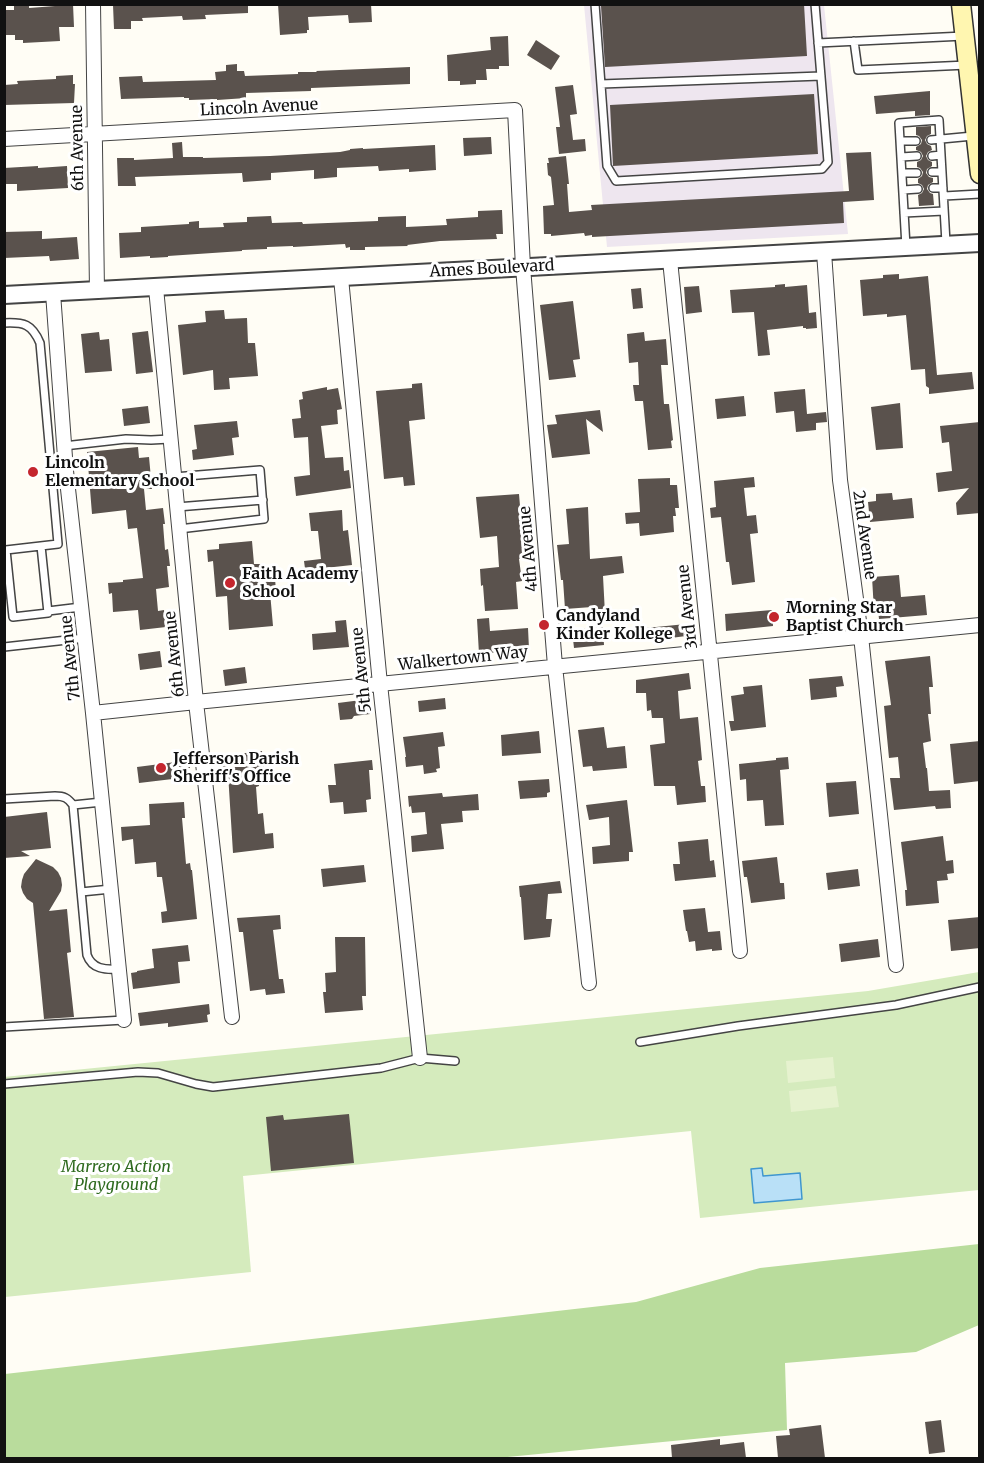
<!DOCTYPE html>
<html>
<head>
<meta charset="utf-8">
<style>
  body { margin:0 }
  #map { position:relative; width:984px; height:1463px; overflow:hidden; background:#fffdf5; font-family:Merriweather,serif }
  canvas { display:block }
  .frame { position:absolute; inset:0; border:6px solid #111; pointer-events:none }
</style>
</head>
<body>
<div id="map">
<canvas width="984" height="1463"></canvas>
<div class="frame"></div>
</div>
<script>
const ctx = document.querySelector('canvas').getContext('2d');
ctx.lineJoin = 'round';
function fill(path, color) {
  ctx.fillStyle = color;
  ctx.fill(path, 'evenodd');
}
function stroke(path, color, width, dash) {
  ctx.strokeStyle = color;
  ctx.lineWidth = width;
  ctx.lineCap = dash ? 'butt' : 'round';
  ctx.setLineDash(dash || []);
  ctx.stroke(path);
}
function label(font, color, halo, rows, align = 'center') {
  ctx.font = font + ' Merriweather,serif';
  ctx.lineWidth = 6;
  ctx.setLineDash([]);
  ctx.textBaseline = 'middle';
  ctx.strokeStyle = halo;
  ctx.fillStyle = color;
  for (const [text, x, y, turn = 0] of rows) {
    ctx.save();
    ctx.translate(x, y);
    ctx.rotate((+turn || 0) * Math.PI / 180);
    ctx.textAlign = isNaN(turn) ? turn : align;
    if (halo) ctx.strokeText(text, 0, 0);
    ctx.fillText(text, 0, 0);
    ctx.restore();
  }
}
fill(new Path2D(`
  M584 5H824L848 234 607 247Z`), '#eee6ef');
fill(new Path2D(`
  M979 972V1190L700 1218 691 1131 243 1176 251 1272 5 1297 4 1077 868 991Z`), '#d5ebbd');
fill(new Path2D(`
  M979 1244V1325L916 1352 785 1363 787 1430 497 1458H5V1374L636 1302 760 1268Z`), '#b9dc9c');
fill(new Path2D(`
  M833 1057 835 1078 788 1083 786 1061Z
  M836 1086 839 1107 791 1112 789 1091Z`), '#e6f2cf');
const water = new Path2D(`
  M762 1168 763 1176 800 1173 802 1199 754 1203 751 1169Z`);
fill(water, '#b9e0f7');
stroke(water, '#3f96cf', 1.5);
fill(new Path2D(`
  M57 4H73L74 27H59L60 41 23 43V40H15V35H4V10H14V6L29 5V8L55 6Z
  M248 4V13L205 15 206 19 183 20 182 16 142 18 143 21H131V29H114L113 5Z
  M278 4H371L372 22 349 23 348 15 308 17 309 30H307V33L280 35Z
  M629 4H804L807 56 605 67 601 6Z
  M508 36 509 66H499V69H486L487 80H476V84L460 85V81H448L447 55 491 50 490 37Z
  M536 40 560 56 551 70 527 55Z
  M237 64V71H244L245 76 298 74V72H317L316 71 410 67V84L311 88V91L246 93V98L217 100V99L189 100V98H184V97L121 99 119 77 142 76 143 82 216 80 215 72 226 71V65Z
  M73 75V84H75L74 103 4 105V85L18 84 17 81 56 79V76Z
  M573 85 577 114 570 115 573 140 585 139 586 151 559 154 556 127H560L555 87Z
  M930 91V115L915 116V111L876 114 874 96Z
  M814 94 818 154 613 166 610 105Z
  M931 126V134L927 136 925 140 927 144 931 146 932 150 928 152 926 156 928 160 932 162V166L927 169 926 173 929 177 933 178V182L928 185 927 189 930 193 933 194 934 205 919 206 918 195 922 193 924 189 922 185 918 183V179L922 176 923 172 920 168 917 167V162L921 160 923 156 921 152 916 150V147L921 144 922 140 919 136 916 135V127Z
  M491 137 492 154 464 156 463 138Z
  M182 142 183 157H203V158L270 156 340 152 350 150V149L363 148V149L435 145 436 170 409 172V169L379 171 378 166 337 168V177L314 179V170L271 173V180L243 182 242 173 135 177 136 186H118L117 158H134V160L173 158 172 143Z
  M871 152 874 200 843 202 844 223 592 237V235L585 236 584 233 551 236V234H544L543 206 554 205 551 177 548 175 547 163H549L548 158 566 156 569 184H567L569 212 592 210 591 205 849 191 846 153Z
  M38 166V168L67 166 68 188 17 191V184H4V168Z
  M502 210 503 234H496L497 239 440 241 407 245 408 246 365 247V250H350V247L346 248 345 244 293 247V246L267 247V249L242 250V251L168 256V257L150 258V256L120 258 119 233 141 232V227L189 224V222L199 221V228L224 227 223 223 247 222V217L271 216 272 223 302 222 303 224 378 221V217L406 216V227L447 225 446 219 478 217V211Z
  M42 231V239L77 237 79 259 50 261 49 256 4 258V232Z
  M899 274V279L928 276 937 375 972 372 974 389 929 394V388L926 386 925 369 911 370 906 315 887 317V314L863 316 860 280 883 278V275Z
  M785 284V287L807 285 809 313 816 312 817 328 806 329V328H803V326L767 330 770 355 758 356 754 312 732 313 730 290 775 287V285Z
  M699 286 702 312 686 314 684 287Z
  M641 288 643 308 633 309 631 289Z
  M573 301 580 359 573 360 576 377 549 380 540 305Z
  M224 310 225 319 247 318 248 343H255L258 376 229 378 230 389 214 390 213 370 183 375 178 325 206 322 205 311Z
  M148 331 153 372 136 374 132 333Z
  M99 332 100 340 109 339 112 371 85 373 81 334Z
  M644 332 645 341 666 339 668 365H661L664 404H669L673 440 671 441 672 448 648 450 643 401H635L633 385H639L638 362 629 363 627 334Z
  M422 383 425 419 409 421 415 485 404 486 403 477 384 479 376 391 412 388V384Z
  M327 387V390L338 388 342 409 337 410 338 424 321 426 325 458 343 457 344 471 349 470 351 488 296 496 294 477 310 475 308 437 294 438 292 419 301 418 299 400 303 399 302 392Z
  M805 389 807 414 826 412 827 422 816 423V430L796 432 794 411 776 413 774 392Z
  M744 396 746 416 717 419 715 399Z
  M900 403 903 448 876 450 871 407Z
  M148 406 150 423 124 426 122 409Z
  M600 410 603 432 586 419 590 454 552 458 547 425 557 424 555 415Z
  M237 421 239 437 232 438 234 455 193 460 192 450 197 449 194 425Z
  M980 422V513L957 515 956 503 969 488 938 492 936 473 952 471 949 442 942 443 940 426Z
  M138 447 139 458 149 457 152 489H144L146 510 163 508 165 524H163L165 550 168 549 170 566H167L169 587 156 589 158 611 164 610 166 627 140 630 138 610 113 612 112 593 109 594 108 583 123 582V580L143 578 137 528 128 529 126 510 92 514 87 452Z
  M754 477 755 487 744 488 747 516 756 515 758 533 750 534 755 582 732 585 729 562H726L721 517 711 518 710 508 716 507 714 481Z
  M670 478V485H677L679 508H675L676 516H673L674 532 640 536 639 523 626 524 625 513 640 512 638 479Z
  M892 493 893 500 912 498 914 518 870 522 868 502 876 501V494Z
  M519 494 523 542H528L529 558 519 559 522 581 516 582 518 609 485 611 483 585 481 586 480 569 499 567 497 536 480 538 476 497Z
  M588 507 590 559 622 556 624 573 603 576 605 614H593L592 607 565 609 563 580H561L557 545 569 544 566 509Z
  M342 510 343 531 348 530 352 565 325 568V573L306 576 304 561 321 559 318 531H311L309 513Z
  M252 541 254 564H261L262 567 274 566 276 591 270 592 273 626 229 630 227 596 216 597 213 561 208 562 207 550 219 549V544Z
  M899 575 901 597 925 595 927 615 879 619 878 610 874 611 872 577Z
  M772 610 773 626 726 631 725 614Z
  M489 618 490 631 528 628 529 649 479 654 477 619Z
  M346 620 349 647 313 650 312 634 336 632 335 621Z
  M686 624V636L648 641 646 628Z
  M603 627 604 645 574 648 572 630Z
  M160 651 162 667 140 670 138 654Z
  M930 656 933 687H929L931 714H928L931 741 923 743 926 768H927L929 791 950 790 951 808 936 809 935 806 894 810 890 778H900L898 757 889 758 884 706 891 705 885 661Z
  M245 667 247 683 225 686 223 670Z
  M689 673 691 689 678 691 680 719 698 717 702 760 698 761 701 786H705L706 802 677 805 675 786H654L650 745 665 743 663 718H652L651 710 647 711 646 693H636V680Z
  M842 676 844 686 836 687 837 697 811 700 809 679Z
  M762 685 766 727 731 731 729 721H734L731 696 744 694 743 687Z
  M445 698 446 709 419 712 418 701Z
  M369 699 370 714 354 716 352 719 340 720 338 703Z
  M604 727 607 748 625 746 627 768 593 771 592 766 583 767 578 730Z
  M539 731 541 753 502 756 501 735Z
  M443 732 445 746 438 747 440 768 436 769 437 772 424 774 423 765 406 767 405 757H406L403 737Z
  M980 741V781L954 784 950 744Z
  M262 751 264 769 258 770 259 786 256 787 258 814 263 813 265 834 273 833 274 848 233 853 228 773H223L221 756Z
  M788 757 789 769 780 770 784 825 765 826 763 800 747 801 746 779 740 780 739 764 776 760V758Z
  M188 758 190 768 180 769 181 778 139 783 137 767 176 762 178 759Z
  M372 760 373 770H369L371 799 366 800 367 812 344 814 343 802 330 803 328 785H336L334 764Z
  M549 779 550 792 547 793V797L520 799 518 781Z
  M856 781 859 814 829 817 826 783Z
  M442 793 443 797 478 794 479 810 462 811 463 822 441 824 444 849 412 852 411 836 427 834 425 812 412 813 411 806 409 807 408 796Z
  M627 800 633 852H629V861L593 864 592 847 610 845 609 817 589 820 586 805Z
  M184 802 185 818H182L186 864 190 863 191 870H192L197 919 162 923 161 912 167 911 162 877H157L156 862 135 864 133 839 122 841 121 827 150 825 149 804Z
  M47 812 51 848 21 851 30 856 4 858V817Z
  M943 836 946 861 953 860 954 873 947 874 948 880 937 881 939 903 906 906 905 890H907L901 842Z
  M708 839 710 861 714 860 716 877 675 881 673 864H680L678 842Z
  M777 857 780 883H784L785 899 751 903 747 877H744L742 861Z
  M36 859 53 867 58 872 61 878 62 885 61 891 49 911 67 909 71 952 67 953 74 1017 44 1019 33 903 27 899 23 893 21 887 22 880 24 874Z
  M364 865 366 882 323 887 321 869Z
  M858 869 860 886 828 890 826 873Z
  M560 881 562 893 548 894 546 919H552L550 937 524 940 521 897H520L519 886Z
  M705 908 708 932 720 931 722 950 712 951V949L696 951 695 941 689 942 687 931H686L683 910Z
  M280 915 281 929 273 930 279 979H283L285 993 266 995 265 989 250 991 243 932H239L237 918Z
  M980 917V948L951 951 948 920Z
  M335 937H365L366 996H362L363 1010 325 1013 323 992H326L325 973 336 972Z
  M878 939 880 957 841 962 839 944Z
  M188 945 190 961 178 962 180 983 133 989 131 973 137 972V971L154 968 152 949Z
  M209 1004 210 1014 207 1015 208 1022 168 1027V1023L140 1026 138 1013Z
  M349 1114 354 1163 271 1171 266 1117 283 1115 284 1120Z
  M941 1420 945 1452 929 1454 925 1422Z
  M821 1425 825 1458H778L776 1436 790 1435 789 1429Z
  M720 1439V1445L744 1442 746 1458H672L671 1445Z`), '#5a524d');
const service = new Path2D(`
  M595 4 607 166 616 181 822 169 828 162 815 4
  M854 41 858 70 967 65
  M818 43 964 36
  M601 84 821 76
  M931 140 973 136
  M900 141H916
  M932 156 941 155
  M901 157 917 156
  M932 172H942
  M902 173H917
  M933 188H943
  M903 190 918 189
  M944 196 980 194
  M904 213 944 211
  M906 247 899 123 939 120 946 243
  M4 323C24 322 32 324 40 343L58 544 6 550 13 617 48 613 41 546
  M64 446 126 439 151 440 170 439
  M174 477 260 470 264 519 179 529
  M177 507 263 500
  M48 611 81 607
  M4 647 85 638
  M4 799 55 796C64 796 68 798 73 805L102 802
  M73 805 87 955C92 969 105 970 119 969
  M81 892 111 889
  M4 1027 124 1020
  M640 1042 738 1026 896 1005 980 987
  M4 1084 138 1072 158 1073 196 1084 213 1087 381 1068 420 1058 455 1061`);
const minor = new Path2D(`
  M93 4 97 291
  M4 139 515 110 523 267 555 666 589 983
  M824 252 840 480 861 636 896 965
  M670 260 740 951
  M341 278 380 684 420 1058
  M156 288 196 702 232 1017
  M53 293 66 471 93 713 124 1020
  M93 713 196 702 980 625`);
const tertiary = new Path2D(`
  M4 295 980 243`);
const secondary = new Path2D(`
  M961 4 980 174`);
stroke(service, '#444', 10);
stroke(minor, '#444', 16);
stroke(tertiary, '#444', 20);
stroke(secondary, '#333', 21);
stroke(service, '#fff', 7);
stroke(minor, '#fff', 14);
stroke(tertiary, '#fff', 16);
stroke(secondary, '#fff6b0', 18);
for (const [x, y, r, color] of [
  [33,472,6,"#c4262e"],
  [230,583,6,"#c4262e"],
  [774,617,6,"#c4262e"],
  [544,625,6,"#c4262e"],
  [161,768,6,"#c4262e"]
]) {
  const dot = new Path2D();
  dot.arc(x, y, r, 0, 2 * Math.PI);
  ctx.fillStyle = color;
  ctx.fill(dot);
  stroke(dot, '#fff', 2);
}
label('16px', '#111', '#fff', [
  ["Lincoln Avenue",259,108,-3],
  ["6th Avenue",78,148,-91],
  ["Ames Boulevard",492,269,-3],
  ["2nd Avenue",864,535,82],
  ["4th Avenue",529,549,-95],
  ["3rd Avenue",688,607,-96],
  ["6th Avenue",175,654,-96],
  ["7th Avenue",71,658,-96],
  ["Walkertown Way",463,659,-6],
  ["5th Avenue",362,670,-96]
]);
label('bold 16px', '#111', '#fff', [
  ["Lincoln",45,463],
  ["Elementary School",45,481],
  ["Faith Academy",242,574],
  ["School",242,592],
  ["Morning Star",786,608],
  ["Baptist Church",786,626],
  ["Candyland",556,616],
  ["Kinder Kollege",556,634],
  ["Jefferson Parish",173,759],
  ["Sheriff's Office",173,777]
], 'left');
label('italic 16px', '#2f6b1f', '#fff', [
  ["Marrero Action",116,1167],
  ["Playground",116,1185]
]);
</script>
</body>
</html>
